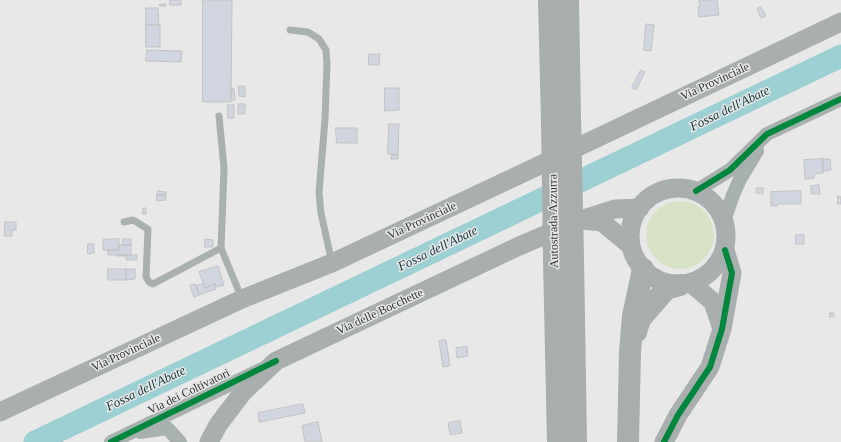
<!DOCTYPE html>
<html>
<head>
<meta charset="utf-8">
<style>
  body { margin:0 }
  canvas { display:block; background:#e8e8e8 }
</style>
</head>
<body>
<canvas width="841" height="442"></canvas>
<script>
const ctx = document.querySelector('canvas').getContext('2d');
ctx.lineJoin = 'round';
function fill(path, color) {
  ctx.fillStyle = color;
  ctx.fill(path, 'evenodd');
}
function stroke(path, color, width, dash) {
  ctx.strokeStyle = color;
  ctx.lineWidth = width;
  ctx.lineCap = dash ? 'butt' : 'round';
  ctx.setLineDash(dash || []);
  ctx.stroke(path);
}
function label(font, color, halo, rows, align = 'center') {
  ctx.font = font + ' Georgia,serif';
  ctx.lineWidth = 3;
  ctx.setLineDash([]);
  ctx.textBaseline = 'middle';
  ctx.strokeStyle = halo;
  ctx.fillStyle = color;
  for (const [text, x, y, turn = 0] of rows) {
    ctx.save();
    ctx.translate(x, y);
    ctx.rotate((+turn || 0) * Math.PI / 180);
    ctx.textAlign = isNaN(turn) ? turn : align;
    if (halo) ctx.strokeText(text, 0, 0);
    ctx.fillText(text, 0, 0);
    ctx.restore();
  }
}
fill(new Path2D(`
  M646 235a34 34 0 1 1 68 0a34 34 0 1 1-68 0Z`), '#d7e2c7');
stroke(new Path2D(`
  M35 442 841 56`), '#9cd0d2', 23);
const building = new Path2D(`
  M170 0H181V5H170Z
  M203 0H232L231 102H203Z
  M699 0H717L719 15 699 17 698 7H700Z
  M160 4H166V6H160Z
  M761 7 766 16 761 18 757 9Z
  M146 8H158L159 25H146Z
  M646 24 654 25 651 51 644 50Z
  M146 25H160V47H146Z
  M147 50 182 51 181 62 146 61Z
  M369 54H380L379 65H369Z
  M641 70 645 72 636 90 632 88Z
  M239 86H245V97L239 96Z
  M231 88 234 89 235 100H231Z
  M385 88H399V110L385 111Z
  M239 104H245V114H238Z
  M228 105H234V118H228Z
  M389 124H399L398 155 388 154Z
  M336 128H357V143H337Z
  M392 154 398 155V159H391Z
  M823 159V173L814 174V178L805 179 804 160Z
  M823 159H830L831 170 823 171Z
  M819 185 820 194H811V186Z
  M757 188H763V194L756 193Z
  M158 191 166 192V195H157Z
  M801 191V204H777V206H771V192Z
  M157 195H166V200L157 201Z
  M838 196 841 197V204H838Z
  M143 208H146V214H143Z
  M5 222H16V230H12V236H5Z
  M796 235H804V244H796Z
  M119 239V250H103V240Z
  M123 239H131V245H123Z
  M205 239 213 240V247H205Z
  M88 244H94V253L88 254Z
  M119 245H131V255H108V250H119Z
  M117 255H137V260H126V256H117Z
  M218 266 224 285 216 287 215 284 205 288 199 272Z
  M108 269H126V280H108Z
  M126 269H135V279L126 280Z
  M195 284 199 295 194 297 190 286Z
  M203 284 205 288 215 284 216 289 199 295 196 286Z
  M830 313H834V317H830Z
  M446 340 450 366 443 367 439 341Z
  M467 347 468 356 457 358 456 348Z
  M303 404 305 413 259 422 258 413Z
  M460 421 462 433 450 435 448 423Z
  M318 422 322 442H305L302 426Z`);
fill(building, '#d1d5df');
stroke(building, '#c3c3c4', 1);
stroke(new Path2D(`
  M290 30 308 32 319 39 326 50 327 64 325 119 319 193 321 213 332 263
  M219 116 224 168 221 248 242 299
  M124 222 133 220 148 229 146 277 149 282 153 284 221 248`), '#a9b1af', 7);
stroke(new Path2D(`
  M696 191 730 170 767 134 841 99
  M724 221 733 195 740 179 757 151
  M140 432 167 428 180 442
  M111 442 262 369`), '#a9b1af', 14);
stroke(new Path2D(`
  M630 236a48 48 0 1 1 96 0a48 48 0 1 1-96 0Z
  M581 220 602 222 631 246
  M691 283 713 302 721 326
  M0 412 242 299 332 263 538 166 841 22
  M209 442 218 425 243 392 276 361 517 247 580 220 615 209 640 208
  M664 442 678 415 710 367 722 329 732 273 725 250`), '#a8afae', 19);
stroke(new Path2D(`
  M549 0 552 121
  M568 0 570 115
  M573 258 576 442
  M554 260 558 442
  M636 332 640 319 666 289 680 285
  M628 442 630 352 633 316 643 269`), '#a8aead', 22);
stroke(new Path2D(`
  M570 115 573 258
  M552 121 554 260`), '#a8aead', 22);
stroke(new Path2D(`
  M696 191 730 170 767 134 841 99
  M111 442 276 361
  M664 442 678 415 710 367 722 329 732 273 725 250`), '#00873e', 6);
label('12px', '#323333', '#e7e7e9', [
  ["Via Provinciale",715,82,-25],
  ["Via Provinciale",422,221,-25],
  ["Autostrada Azzurra",554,221,-91],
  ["Via delle Bocchette",380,312,-25],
  ["Via Provinciale",126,353,-25],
  ["Via dei Coltivatori",189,392,-26]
]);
label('italic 13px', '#113537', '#e7e7e9', [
  ["Fossa dell'Abate",730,109,-26],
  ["Fossa dell'Abate",438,249,-26],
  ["Fossa dell'Abate",146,389,-26]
]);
</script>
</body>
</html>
